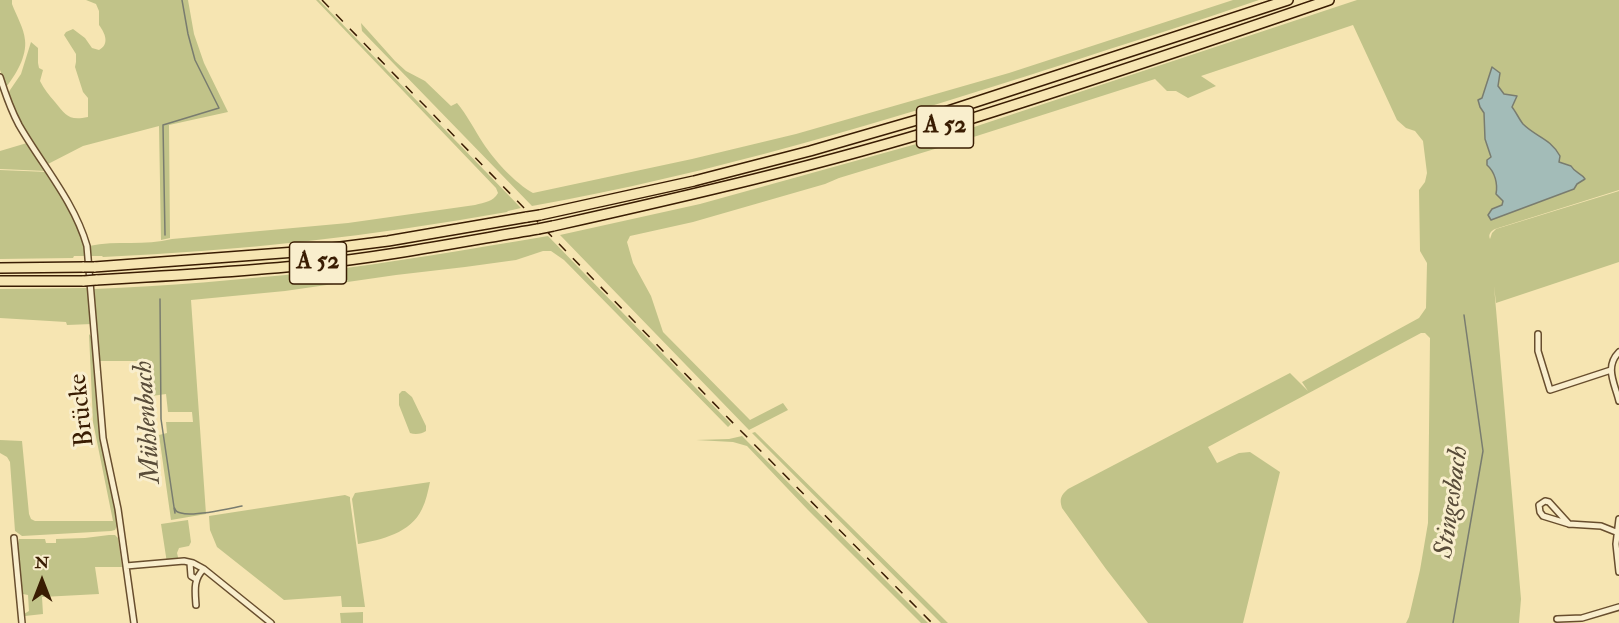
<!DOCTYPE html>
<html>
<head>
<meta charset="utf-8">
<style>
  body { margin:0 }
  #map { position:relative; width:1619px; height:623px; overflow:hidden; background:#f6e5b2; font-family:"IM FELL Double Pica",serif }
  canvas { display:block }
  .north { position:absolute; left:12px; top:551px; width:60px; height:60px; -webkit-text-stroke:4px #f9eecd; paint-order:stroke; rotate:0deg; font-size:16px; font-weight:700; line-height:24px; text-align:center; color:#391c02 }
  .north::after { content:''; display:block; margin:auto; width:21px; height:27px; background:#391c02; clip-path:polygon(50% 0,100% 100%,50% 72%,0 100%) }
</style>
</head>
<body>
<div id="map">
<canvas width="1619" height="623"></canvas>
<div class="north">N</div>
</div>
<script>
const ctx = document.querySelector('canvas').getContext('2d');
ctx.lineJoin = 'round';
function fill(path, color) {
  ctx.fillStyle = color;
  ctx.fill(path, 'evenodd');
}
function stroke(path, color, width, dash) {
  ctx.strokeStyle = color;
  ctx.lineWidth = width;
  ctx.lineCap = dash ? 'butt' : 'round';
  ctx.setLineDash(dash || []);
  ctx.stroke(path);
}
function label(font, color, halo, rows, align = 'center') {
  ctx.font = font + ' "IM FELL Double Pica",serif';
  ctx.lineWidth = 6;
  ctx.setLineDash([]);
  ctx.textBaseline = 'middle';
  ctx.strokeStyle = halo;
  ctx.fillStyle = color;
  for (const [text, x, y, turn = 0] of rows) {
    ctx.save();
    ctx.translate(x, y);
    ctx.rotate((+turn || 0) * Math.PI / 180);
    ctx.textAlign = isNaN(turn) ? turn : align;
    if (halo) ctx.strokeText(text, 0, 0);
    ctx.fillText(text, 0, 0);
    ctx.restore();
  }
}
fill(new Path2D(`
  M0 0H12V4C16 15 24 28 25 40 27 56 16 75 6 87L0 70Z
  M86 0H188L194 34 204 63 228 112 169 125 170 238 161 240 159 126 83 146 48 164 18 118 8 93 21 74 31 42 38 48V63L39 68 43 70 40 81C44 89 49 95 55 102 66 115 68 121 88 117V98L83 92 75 67 76 62V54L64 35 66 32 73 29 85 38 92 48 99 50C110 44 105 33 99 25V11L96 4Z
  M316 0H319L521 208 508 211 507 212C374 236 239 251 103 257L102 256H91L89 246C117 240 145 246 172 239L348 223 475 205C485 202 493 202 498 193L496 188Z
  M1233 0H1259C1193 23 1127 43 1061 65 887 121 712 174 532 206L362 31 361 23 395 61 406 71 425 81 451 106 457 103C467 115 474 129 483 143 494 160 515 183 533 193L692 159 796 134 1009 73Z
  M1357 0H1619V190L1495 229C1491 231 1488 234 1490 239L1492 233 1496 229 1619 191V262L1496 303 1494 286 1521 599 1519 623H1406L1409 617 1420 570 1428 523 1430 338 1425 333H1421L1208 447 1217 463 1239 453 1250 452 1280 472 1243 623H1148L1106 569 1062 508C1059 499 1061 495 1068 489L1290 373 1308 391 1302 382 1419 318 1426 308 1427 263 1420 251 1419 190 1425 182 1427 173 1423 141 1415 131 1406 128 1397 120 1353 25 1201 76 1216 86 1188 98 1176 91H1167L1155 79 961 141 839 178 825 184 693 222 630 236 627 242 633 263 651 296 663 332 750 420 783 403 788 410 749 430 560 235 700 204 956 133Z
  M27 143 46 171 0 169V151Z
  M0 170 48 172C63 199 80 225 86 256H74L73 258 0 259Z
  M548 236 731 424 728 427 564 260 551 251H543L516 260 465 267 396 275 285 291 191 300 206 514 171 520 159 435 167 433 166 422H193L192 412H168L166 394 152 396V361H100L94 289C166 286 240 280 313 272 391 263 470 249 548 236Z
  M89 288 92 324 67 325 66 322 0 318V289Z
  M89 334 93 339 102 450 117 520V526L115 530 111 531 22 536 15 531 10 462 7 457 0 453V440L22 441 29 514 31 519 35 521H113L93 422Z
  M402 391H405L412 397 426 426V431C422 434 415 435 410 433L399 405V394Z
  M755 432 935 610 948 623H941L752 433Z
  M742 436 928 623H921L808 510 747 446 733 442 696 440 729 439Z
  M430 482C428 491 426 501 422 509 411 533 381 540 358 544L352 499 355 493Z
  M345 495 350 497V500L365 607H342L341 596 284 600 217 547 210 530 209 516Z
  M188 520 191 542 189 546 179 548 177 553 179 561 167 563 161 524Z
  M109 535H115L118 538 122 567H95L99 594 42 597 43 614 25 616 24 614 29 611 28 595 23 594 17 548 19 539H45L46 543H56V539L85 538Z
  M363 612V623H341L340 613Z`), '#c1c389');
const water = new Path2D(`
  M1492 67 1500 73 1498 86 1504 94 1517 96 1512 107C1516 112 1519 119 1523 124 1536 137 1550 138 1560 156L1559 162 1571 166C1575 173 1581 173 1585 179L1577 184 1574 189 1491 220 1488 215 1492 209 1502 205 1503 201 1496 194C1498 184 1495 172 1487 165V160L1491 157 1485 139 1484 113 1480 107 1478 100 1482 98Z`);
fill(water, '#a3bcb8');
stroke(water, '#797c6f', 1.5);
stroke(new Path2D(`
  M165 235 163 125 219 108 195 60 188 34 182 0
  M160 299 161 419 174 507C176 511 176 512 181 513 194 517 227 509 242 506
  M174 508 175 513
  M1453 623 1483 451 1464 315`), '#797c6f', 1.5);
const street = new Path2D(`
  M0 77C5 93 11 110 19 125 42 165 74 201 87 246L103 438 118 509 134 623
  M1538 334V351L1550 390 1611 370
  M1619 352C1604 367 1615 384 1619 401
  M1619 519 1616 544 1619 572
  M1569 524 1549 502 1545 501 1539 505 1540 512 1543 516 1569 524 1601 526 1616 532
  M14 538 22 623
  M190 563 191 576 196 579
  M126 566 184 561 193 563 204 569 271 623
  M196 605C195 591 193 579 204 569
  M1557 619 1582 618 1619 607`);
const highway = new Path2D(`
  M540 215 694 181 810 151 948 111 1288 0
  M553 226C687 196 822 165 954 124 1079 85 1204 43 1329 0
  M94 267 309 251 388 241 527 217
  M0 268 84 267
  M96 280C167 276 237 272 307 265 384 257 461 242 538 229
  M0 281H84`);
stroke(street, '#684e2e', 8);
stroke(highway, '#391c02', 12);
stroke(street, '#f9eecd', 5);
stroke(highway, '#f6e5b2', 9);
stroke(new Path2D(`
  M322 0 734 424 932 623`), '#391c02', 1.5, [10, 10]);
const highwayBridge = new Path2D(`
  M527 217 540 215
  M538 229 553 226
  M84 267H94
  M84 281 96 280`);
stroke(highwayBridge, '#391c02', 12, []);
stroke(highwayBridge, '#f6e5b2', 9);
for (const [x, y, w] of [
  [945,127,57],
  [318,263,57]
]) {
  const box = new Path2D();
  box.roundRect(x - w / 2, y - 21, w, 42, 4.5);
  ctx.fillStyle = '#f9eecd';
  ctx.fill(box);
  stroke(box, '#391c02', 1.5);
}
label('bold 24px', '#391c02', null, [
  ["A 52",945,127],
  ["A 52",318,263]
]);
label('26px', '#391c02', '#f9eecd', [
  ["Brücke",83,410,-96]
]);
label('italic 27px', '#594c39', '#f9eecd', [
  ["Mühlenbach",149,422,-94],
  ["Stingesbach",1453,502,-82]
]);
</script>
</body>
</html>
